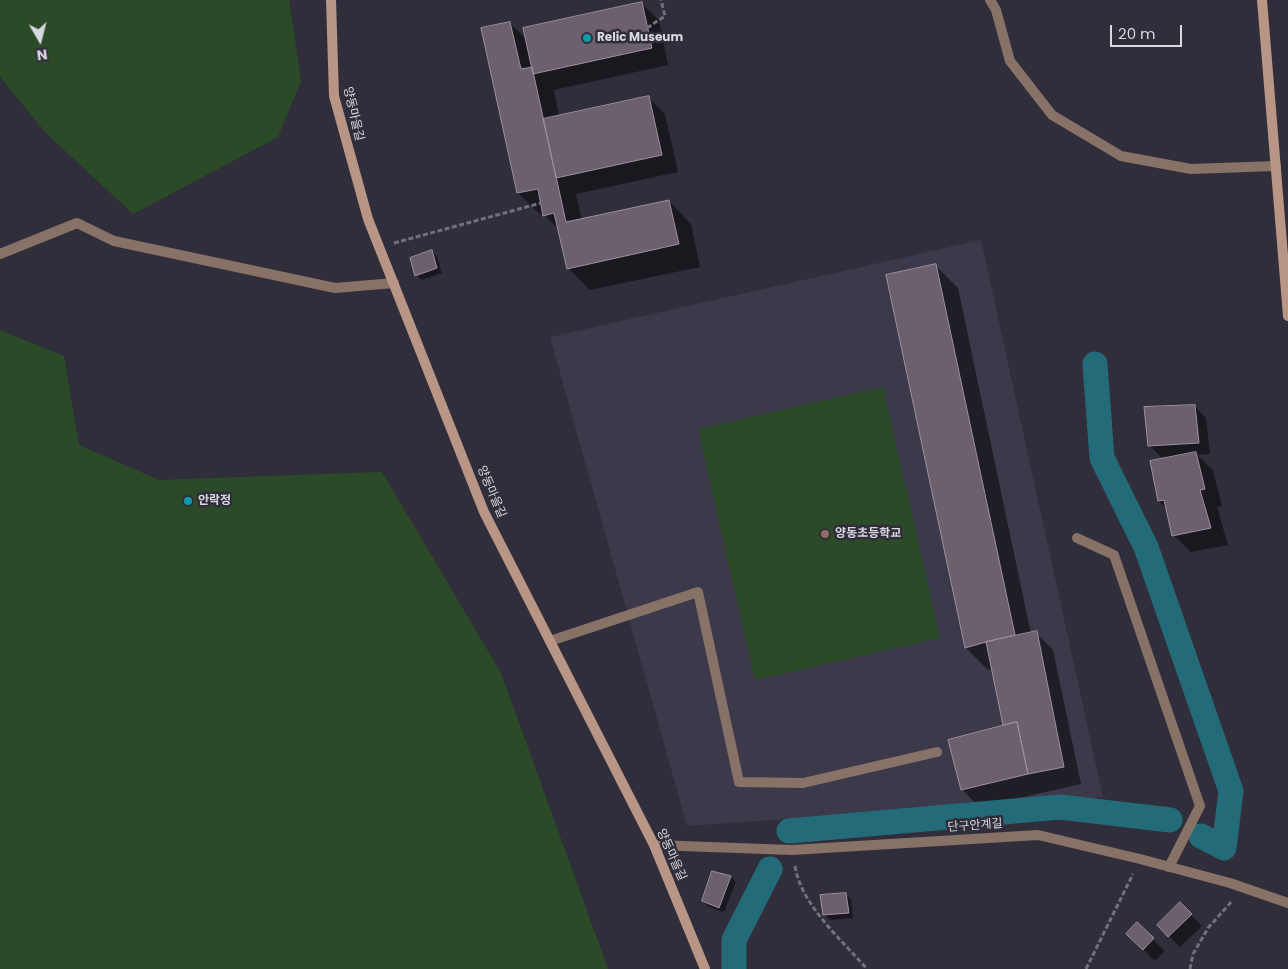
<!DOCTYPE html>
<html>
<head>
<meta charset="utf-8">
<style>
  body { margin:0 }
  #map { position:relative; width:1288px; height:969px; overflow:hidden; background:#312e3b; font-family:Poppins,sans-serif }
  canvas { display:block }
  .north { position:absolute; left:15px; top:15px; width:50px; height:50px; -webkit-text-stroke:4px #312e3b; paint-order:stroke; rotate:172deg; font-size:14px; font-weight:700; line-height:20px; text-align:center; color:#d9d7df }
  .north::after { content:''; display:block; margin:auto; width:18px; height:22px; background:#d9d7df; clip-path:polygon(50% 0,100% 100%,50% 72%,0 100%) }
  .scale { position:absolute; left:1110px; top:25px; width:72px; height:22px; box-sizing:border-box; border:2px solid #d9d7df; border-top:0; padding-left:6px; font-size:15px; line-height:18px; white-space:nowrap; color:#d9d7df; -webkit-text-stroke:4px #312e3b; paint-order:stroke }
</style>
</head>
<body>
<div id="map">
<canvas width="1288" height="969"></canvas>
<div class="north">N</div>
<div class="scale">20 m</div>
</div>
<script>
const ctx = document.querySelector('canvas').getContext('2d');
ctx.lineJoin = 'round';
function fill(path, color) {
  ctx.fillStyle = color;
  ctx.fill(path, 'evenodd');
}
function stroke(path, color, width, dash) {
  ctx.strokeStyle = color;
  ctx.lineWidth = width;
  ctx.lineCap = dash ? 'butt' : 'round';
  ctx.setLineDash(dash || []);
  ctx.stroke(path);
}
function label(font, color, halo, rows, align = 'center') {
  ctx.font = font + ' Poppins,"Noto Sans KR",sans-serif';
  ctx.lineWidth = 5;
  ctx.setLineDash([]);
  ctx.textBaseline = 'middle';
  ctx.strokeStyle = halo;
  ctx.fillStyle = color;
  for (const [text, x, y, turn = 0] of rows) {
    ctx.save();
    ctx.translate(x, y);
    ctx.rotate((+turn || 0) * Math.PI / 180);
    ctx.textAlign = isNaN(turn) ? turn : align;
    if (halo) ctx.strokeText(text, 0, 0);
    ctx.fillText(text, 0, 0);
    ctx.restore();
  }
}
fill(new Path2D(`
  M981 240 1103 797 687 826 550 337Z`), '#3b394a');
fill(new Path2D(`
  M0 0H289L301 81 278 137 133 214 47 134 0 77Z
  M0 330 64 356 79 445 159 480 382 472 501 673 608 969H0Z
  M883 387 940 638 755 680 698 429Z`), '#2b4b28');
fill(new Path2D(`
  M641 3 659 20 668 65 554 90 559 117 648 97 665 114 678 172 576 194 582 220 669 201 691 224 700 267 590 290 568 268 559 230 544 214 541 215 518 193 510 23 527 40Z
  M432 251 437 257 442 273 422 280 416 275Z
  M936 266 958 288 1031 634 1036 633 1053 650 1081 784 979 807 962 789 1005 726 993 669 988 670 966 648Z
  M1195 406 1206 418 1210 454 1197 455 1213 470 1222 506 1217 507 1228 545 1191 552 1173 535 1167 509 1159 501 1170 457H1161L1150 446Z
  M712 872 731 877 736 882 724 912 709 907 703 901Z
  M845 894 851 899 853 918 830 920 825 915Z
  M1180 904 1202 926 1180 947 1158 925Z
  M1137 924 1165 951 1155 961 1139 945Z`), '#0007');
stroke(new Path2D(`
  M1095 364 1102 458 1146 547 1231 791 1224 848 1201 836
  M789 831 1060 807 1170 820
  M734 969V940L770 869`), '#246b79', 25);
const building = new Path2D(`
  M642 2 652 48 533 74 523 28Z
  M510 22 521 69 532 67 566 222 669 200 679 244 567 269 554 213 543 216 538 189 517 193 481 28Z
  M649 96 662 155 556 178 543 119Z
  M432 250 437 268 415 276 410 258Z
  M936 264 1015 635 986 642 965 648 886 275Z
  M1195 405 1199 443 1148 446 1144 407Z
  M1196 452 1205 489 1200 490 1211 528 1172 536 1164 500 1158 501 1150 461Z
  M1037 631 1064 767 1028 774 1017 722 1003 725 986 642Z
  M1017 722 1028 774 961 790 948 740Z
  M712 871 731 876 719 908 702 901Z
  M846 893 849 913 823 915 820 895Z
  M1180 902 1192 914 1168 937 1157 925Z
  M1137 922 1154 938 1143 950 1126 934Z`);
fill(building, '#6b606c');
stroke(building, '#9c919e', 1);
stroke(new Path2D(`
  M647 28 665 16 661 0
  M394 243 541 203
  M795 866C801 905 842 940 867 969
  M1086 969 1133 874
  M1190 969 1193 954 1208 928 1232 901`), '#73707b', 3, [5, 2.5]);
stroke(new Path2D(`
  M990 0 996 10 1010 61 1052 115 1121 156 1191 169 1276 166
  M0 254 77 223 114 241 335 288 394 283
  M1077 538 1114 555 1200 806 1169 867
  M550 641 698 592 739 782 803 783 937 752`), '#887167', 10);
stroke(new Path2D(`
  M654 845 792 850 1038 835 1140 859 1230 883 1288 903`), '#887167', 10);
stroke(new Path2D(`
  M331 0 334 96 368 219 484 512 654 845 705 969
  M1262 0 1288 316`), '#b99585', 10);
for (const [x, y, r, color] of [
  [587,38,5,"#0f9aa8"],
  [188,501,5,"#0f9aa8"],
  [825,534,5,"#8d6e63"]
]) {
  const dot = new Path2D();
  dot.arc(x, y, r, 0, 2 * Math.PI);
  ctx.fillStyle = color;
  ctx.fill(dot);
  stroke(dot, '#312e3b', 2);
}
label('bold 12px', '#d9d7df', '#312e3b', [
  ["Relic Museum",597,38],
  ["안락정",198,501],
  ["양동초등학교",835,534]
], 'left');
label('12px', '#d9d7df', '#312e3b', [
  ["양동마을길",353,114,77],
  ["양동마을길",491,492,67],
  ["단구안계길",975,826,-4],
  ["양동마을길",671,855,66]
]);
</script>
</body>
</html>
